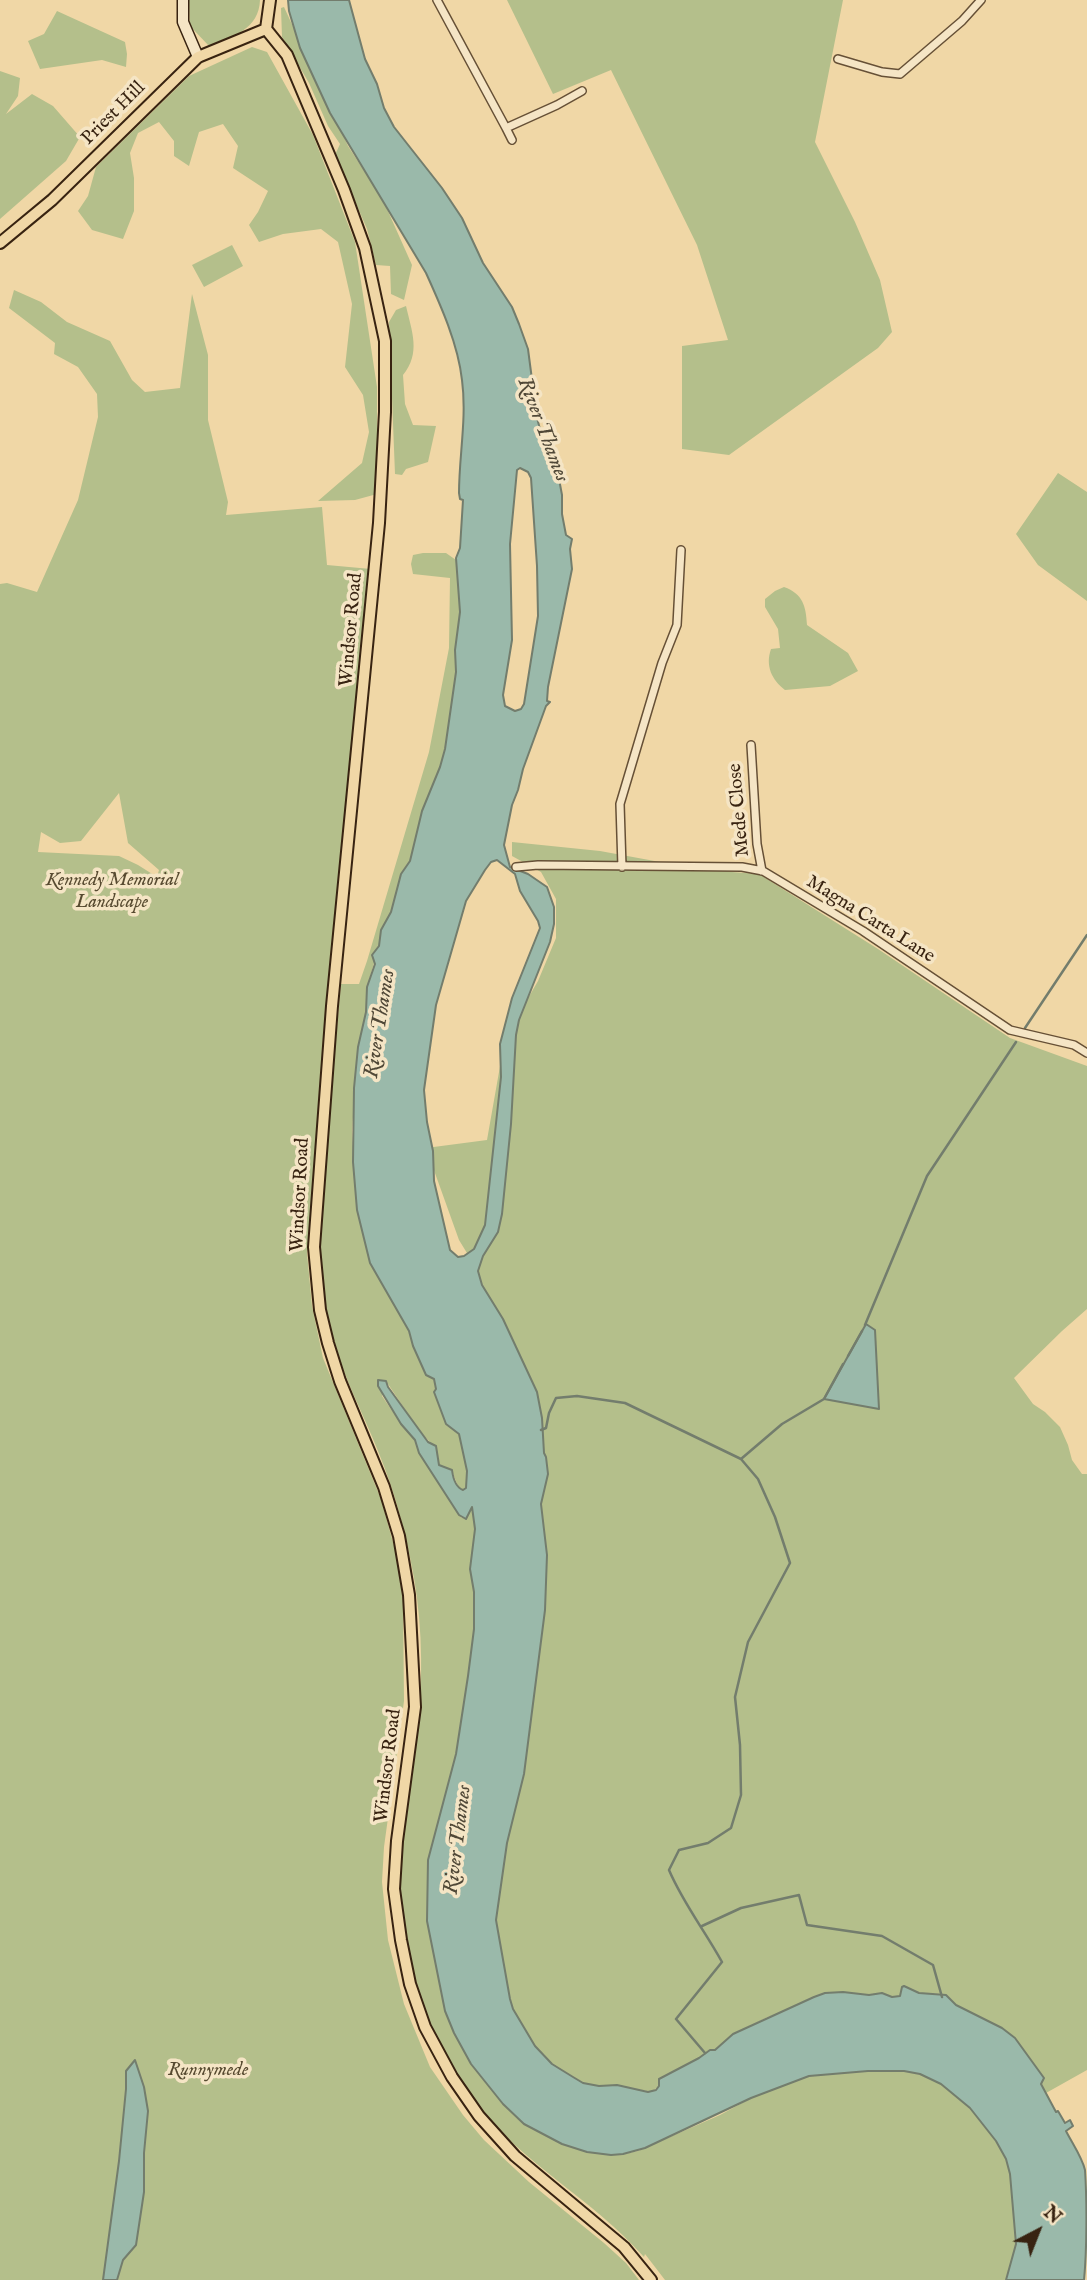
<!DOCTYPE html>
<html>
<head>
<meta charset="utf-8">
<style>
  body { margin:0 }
  #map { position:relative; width:1087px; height:2280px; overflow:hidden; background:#f0d7a6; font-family:"IM FELL English",serif }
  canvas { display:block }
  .north { position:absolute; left:1003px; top:2196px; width:70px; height:70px; -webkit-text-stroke:5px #f5e5c5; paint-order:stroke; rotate:42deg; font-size:19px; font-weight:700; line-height:28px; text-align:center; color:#382311 }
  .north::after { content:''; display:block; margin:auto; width:24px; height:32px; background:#382311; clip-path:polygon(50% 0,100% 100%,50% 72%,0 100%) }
</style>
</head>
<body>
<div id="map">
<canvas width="1087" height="2280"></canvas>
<div class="north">N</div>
</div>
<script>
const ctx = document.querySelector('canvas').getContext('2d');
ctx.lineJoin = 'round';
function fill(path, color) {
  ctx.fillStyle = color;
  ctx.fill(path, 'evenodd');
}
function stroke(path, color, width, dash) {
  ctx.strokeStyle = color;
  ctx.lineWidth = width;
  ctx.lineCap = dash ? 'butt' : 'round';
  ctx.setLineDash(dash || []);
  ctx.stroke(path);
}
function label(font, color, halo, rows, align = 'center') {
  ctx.font = font + ' "IM FELL English",serif';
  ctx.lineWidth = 7;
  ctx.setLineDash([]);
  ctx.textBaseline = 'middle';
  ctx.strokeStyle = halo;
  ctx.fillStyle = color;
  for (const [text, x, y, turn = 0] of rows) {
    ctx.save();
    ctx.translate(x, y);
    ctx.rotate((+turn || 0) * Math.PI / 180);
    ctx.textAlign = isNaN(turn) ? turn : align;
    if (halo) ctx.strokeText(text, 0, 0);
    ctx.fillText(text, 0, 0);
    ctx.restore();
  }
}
fill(new Path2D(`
  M189 0H260C259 29 233 37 209 46L190 26Z
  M507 0H843L815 142 855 222 880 280 892 332 878 348 729 455 682 449V346L728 340 697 245 611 70 553 94Z
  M284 7 348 146 383 200 412 265 404 300 391 294 390 266 376 265 367 229 335 155 340 144 328 126 309 83 282 37 281 8Z
  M57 11 125 42 127 54 126 67 102 60 40 69 28 41 44 34Z
  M252 47 267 52 313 135 355 242 377 387V494L355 500 318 501 362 463 369 432 363 395 345 367 352 304 338 242 321 229 283 234 259 242 249 225 258 212 268 191 233 168 238 146 223 124 199 132 189 166 174 156V141L159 122 138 133 130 153 134 178V211L123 239 92 230 78 211 88 196 96 167 189 76Z
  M0 71 20 78 18 96 6 114 32 94 53 106 80 137 66 161 0 219Z
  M232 245 243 266 204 287 192 265Z
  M14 290 41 302 67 322 110 341 132 380 145 392 180 388 192 294 208 355V420L228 502 226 515 322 507 327 565 371 569 307 1253 312 1306 323 1358 381 1499 396 1553 403 1601 404 1701 384 1847 382 1882 388 1940 404 2004 430 2067 463 2115 484 2140 529 2182 604 2243 626 2263 639 2280H0V584L7 583 37 592 78 500 98 417 97 394 78 367 54 354 55 343 9 308ZM119 793 128 843 159 870 157 877 138 865 119 856 38 852 41 832 60 843 81 841Z
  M406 306C412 332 421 353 403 375L405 404 413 425 436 426 428 462 406 469 402 475 395 474 389 322 396 310Z
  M1058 473 1087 492V601L1038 565 1016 534Z
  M423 553H446L456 560 460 612 453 701 445 749 440 767 422 811 410 861 401 874 391 912 381 930 379 946 367 987 366 1012 358 1046 352 1131 357 1210 370 1263 409 1331 413 1346 426 1375 434 1379 437 1401 446 1424 459 1434 467 1471 466 1488 463 1491 459 1489 452 1471 439 1465 436 1456 437 1449 420 1432 386 1381 382 1396 401 1424 415 1440 419 1453 459 1515 462 1518 468 1515 470 1508 473 1507 475 1529 470 1569 474 1592V1629L466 1691 456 1754 428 1860 427 1921 445 2011 454 2033 471 2064 503 2104 524 2124 562 2144 587 2152 611 2155 624 2154 638 2151 720 2115 751 2098 809 2076 868 2071H904L920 2074 941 2084 970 2108 996 2141 1006 2159 1010 2174 1016 2245 1006 2280H665L645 2254 644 2257C593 2199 522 2164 475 2102 426 2036 393 1941 401 1859 404 1818 413 1779 417 1739 423 1686 423 1630 414 1578 406 1534 395 1492 378 1451 363 1413 343 1377 333 1338 322 1299 319 1259 319 1219L341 984H359L367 961 429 752 449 648 450 578 413 574 411 564 413 555Z
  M784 587C803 594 806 606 807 625L848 653 858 671 830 686 785 690C772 680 765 666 771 649L780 648 778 629 765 607V599L775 591Z
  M512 842 600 851 671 864 713 868 732 872 759 874 878 949 1010 1038 1087 1066V1309L1062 1331 1014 1378 1033 1404 1045 1412 1060 1427 1068 1445 1072 1460 1082 1474H1087V2070L1046 2093 1041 2083 1044 2078 1015 2038 1002 2028 956 2005 942 1994 919 1993 904 1986 902 1987 900 1996 891 1997 882 1993 869 1995 843 1992 768 2017 733 2034 722 2045 715 2050H710L651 2092 617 2085 599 2086 583 2083 552 2064 535 2046 513 2009 510 1999 496 1920 507 1843 524 1774 545 1610 547 1555 541 1504 547 1478V1457L544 1454 533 1384 525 1369 503 1319 482 1285 478 1271 459 1240 426 1148 487 1140 505 1038 538 981 556 938V899L541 872 512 856Z`), '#b4bf8b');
const water = new Path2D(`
  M288 0H349L365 59 377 84 384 108 394 127 442 188 462 218 483 263 512 307 519 324 528 349 537 418 543 440 559 479 562 495V514L566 535 572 539 570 549 572 569 548 687 547 701 550 702 546 706 523 769 518 790 512 805 504 845 510 867 528 874 547 887 554 907V924L550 942 519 1020 516 1035 511 1124 502 1214 498 1232 483 1256 478 1271 482 1285 503 1319 537 1392 542 1418 544 1453 546 1457 548 1474 541 1504 547 1555 545 1610 524 1774 507 1843 496 1920 510 1999 513 2009 535 2046 552 2064 573 2077 583 2083 599 2086 617 2085 648 2092 656 2090 659 2086V2079L699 2058 710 2050H715L733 2034 814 1997 825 1993 843 1992 869 1995 882 1993 892 1997 900 1996 902 1987 904 1986 919 1993 946 1995 956 2005 1002 2028 1015 2038 1044 2078 1041 2084 1056 2112 1058 2111 1065 2123 1070 2120 1073 2126 1066 2131C1072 2143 1082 2157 1085 2170 1087 2200 1087 2250 1084 2280H1006L1016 2244 1010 2174 1006 2159 996 2141 970 2108 941 2084 920 2074 904 2071H868L809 2076 751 2098 645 2148 623 2154 611 2155 587 2152 562 2144 524 2124 503 2104 471 2064 454 2033 445 2011 427 1921 428 1860 456 1754 468 1676 474 1629V1592L470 1569 475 1529 472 1507 466 1519 459 1515 419 1453 415 1440 401 1424 378 1386V1380L386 1381 388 1387 428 1442 436 1446 439 1465 452 1470C453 1478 455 1487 463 1490L466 1488 467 1471 459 1434 446 1424 434 1392 436 1389 434 1379 426 1375 413 1346 409 1331 370 1263 357 1210 353 1162 354 1088 358 1047 366 1012 367 987 375 964 372 955 379 946 381 930 391 912 401 874 410 861 422 811 440 767 445 749 456 672 455 650 460 612 456 558 460 548 463 500 460 499 459 493C459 456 467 418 462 380 458 344 441 306 426 273L330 113 300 48 289 11ZM520 468 528 472 531 478 537 566 538 616 524 704 521 709 515 711 505 706 503 695 512 640 510 544 517 470ZM497 860 515 874 520 891 538 921 540 928 512 998 500 1044 501 1077 485 1225 474 1249 464 1256 458 1257 450 1250 434 1181 433 1151 427 1122 424 1090 436 1005 466 901 485 870 491 862Z
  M866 1324 875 1330 879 1409 824 1399Z
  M135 2060 144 2087 148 2111 144 2153V2192L136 2245 123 2260 117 2280H103L119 2161 126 2089V2071Z`);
fill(water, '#9ab9aa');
stroke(water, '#737d6d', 2);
stroke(new Path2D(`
  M1025 1028 1087 935
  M865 1325 927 1176 1016 1042
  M848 1356 862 1331
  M541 1430 546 1428 549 1413 556 1398 577 1396 625 1403 741 1459 782 1424 824 1399 843 1364
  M702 1926 741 1908 799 1895 807 1925 882 1936 933 1965 942 1997
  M705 2053 676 2019 722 1962C705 1931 683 1903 669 1870L679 1850 708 1843 731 1828 741 1795 740 1745 735 1697 748 1642 790 1563 775 1517 758 1479 741 1459`), '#737d6d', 2.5);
const street = new Path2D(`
  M437 0 506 128 557 105 582 91
  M838 59 882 72 900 74 962 21 981 0
  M506 128 512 140
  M751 745 757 844 762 871
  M516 867 538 865 742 867 763 871 863 931 1010 1030 1074 1045 1087 1053
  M622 867 620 804 662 663 677 625 681 550`);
const secondary = new Path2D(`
  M183 0V22L198 57`);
const primary = new Path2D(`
  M266 29 287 55 344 190 365 248 385 341V412L379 523 332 1006 314 1247 320 1310 328 1343 340 1381 384 1487 399 1536 409 1595 415 1707 397 1841 394 1889 401 1940 410 1984 425 2027 452 2077 479 2116 515 2156 624 2247 651 2280
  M266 29 270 0
  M0 243 52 200 198 57 266 29`);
stroke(street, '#665036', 10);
stroke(secondary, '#382311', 13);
stroke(primary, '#382311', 14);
stroke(street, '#f5e5c5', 7);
stroke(secondary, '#f5e5c5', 10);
stroke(primary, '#f0d7a6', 10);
label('19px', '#382311', '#f5e5c5', [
  ["Priest Hill",114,114,-45],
  ["Windsor Road",352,630,-85],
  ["Mede Close",740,810,-95],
  ["Magna Carta Lane",870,920,32],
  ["Windsor Road",301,1195,-87],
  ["Windsor Road",389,1766,-83]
]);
label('italic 19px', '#574a30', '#f5e5c5', [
  ["Kennedy Memorial",112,881],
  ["Landscape",112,903],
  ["Runnymede",208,2071]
]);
label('italic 21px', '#504837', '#f5e5c5', [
  ["River Thames",542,430,69],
  ["River Thames",381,1024,-81],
  ["River Thames",459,1840,-83]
]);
</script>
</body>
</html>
